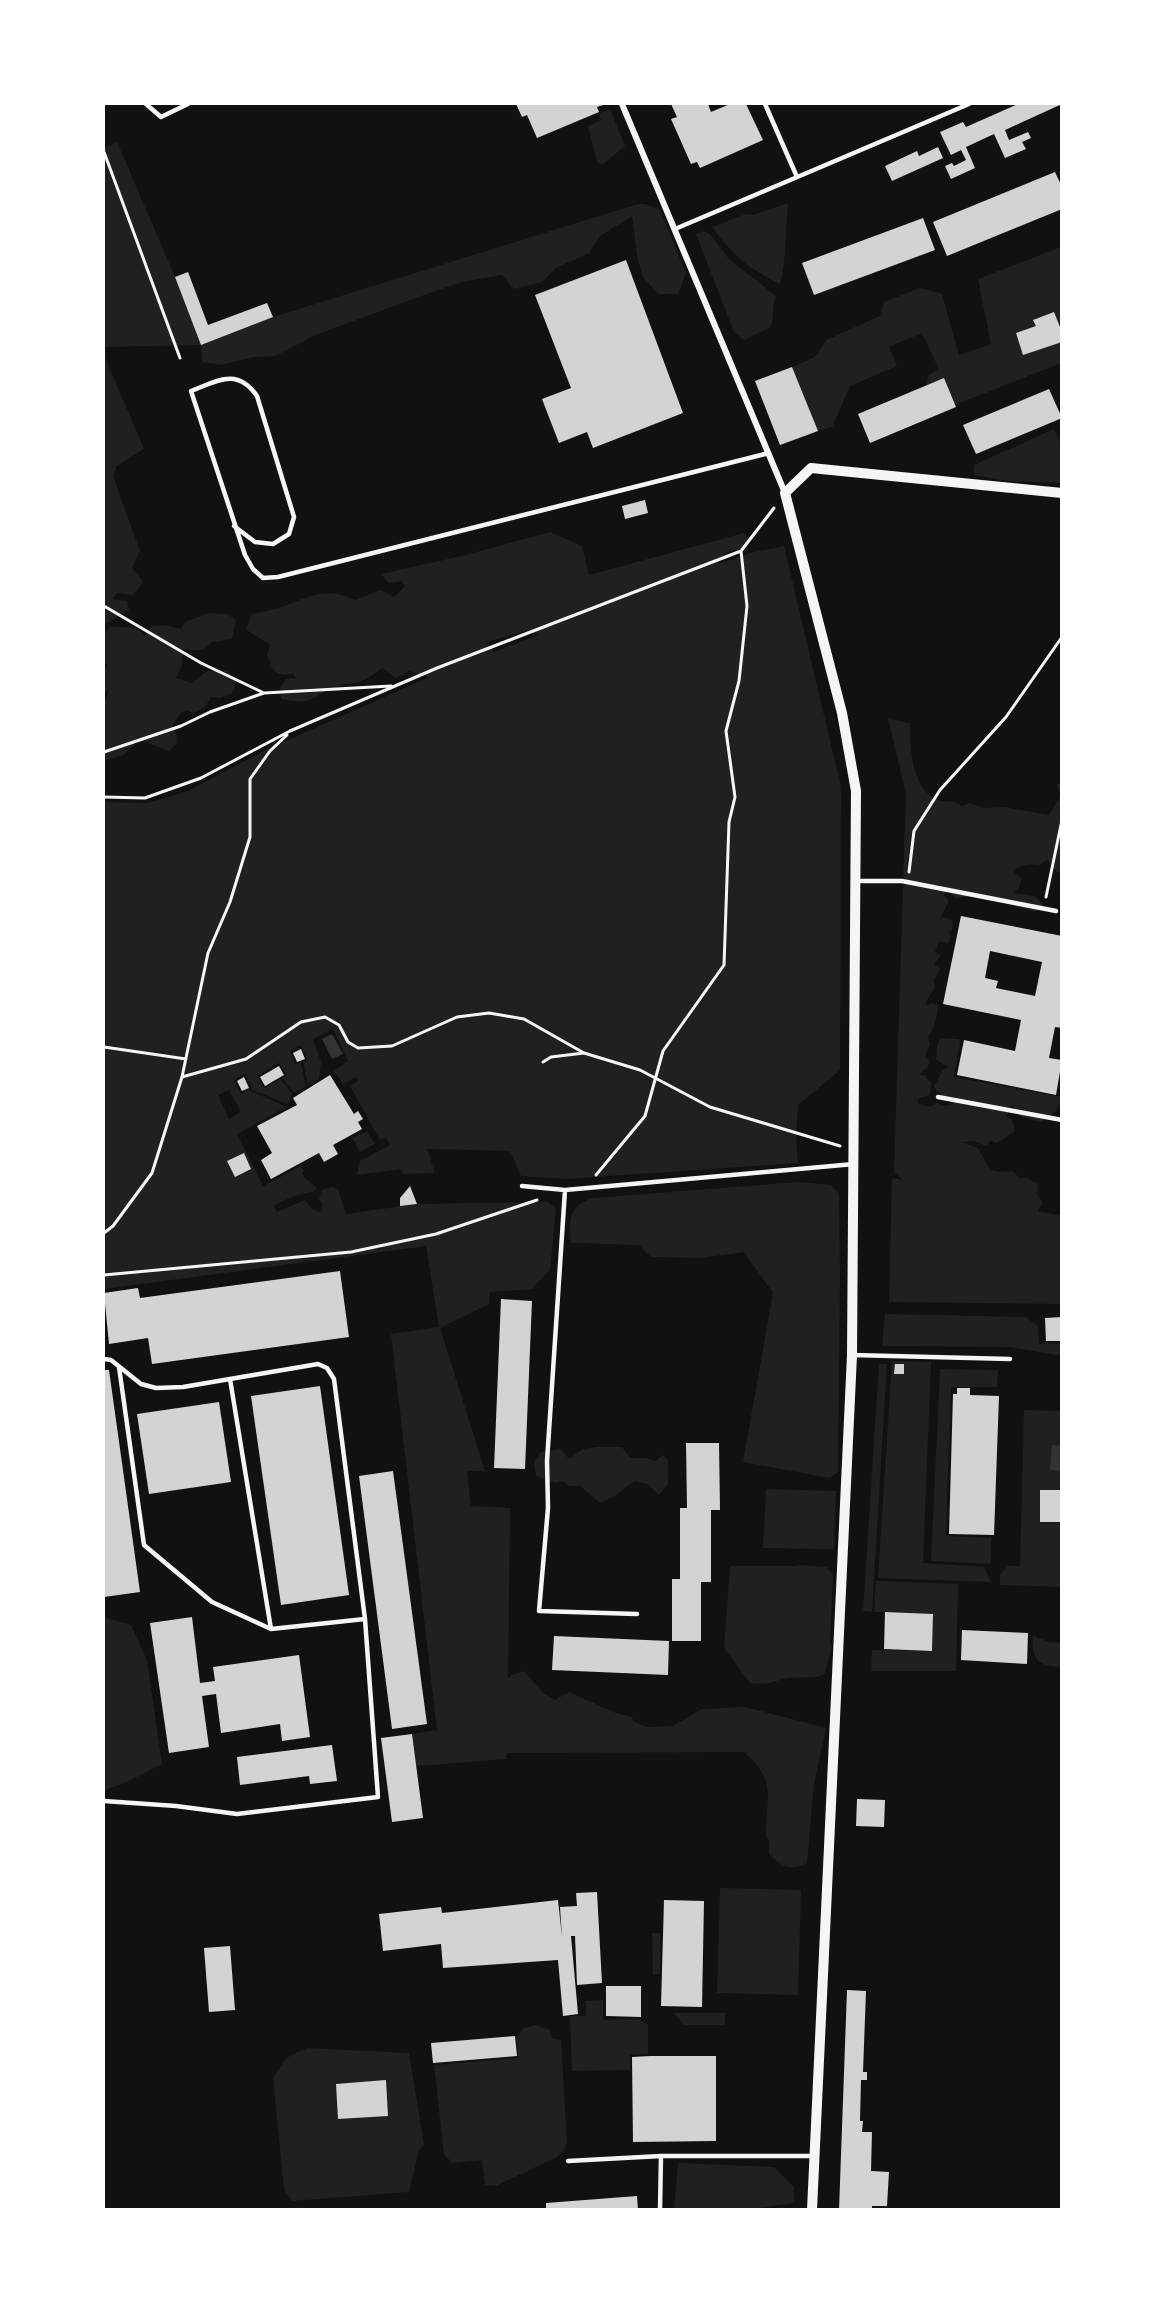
<!DOCTYPE html>
<html>
<head>
<meta charset="utf-8">
<style>
  body { margin:0 }
  #map { position:relative; width:1165px; height:2313px; overflow:hidden; background:#111; font-family:Lato,sans-serif }
  canvas { display:block }
  .frame { position:absolute; inset:0; border:105px solid #fff; pointer-events:none }
</style>
</head>
<body>
<div id="map">
<canvas width="1165" height="2313"></canvas>
<div class="frame"></div>
</div>
<script>
const ctx = document.querySelector('canvas').getContext('2d');
ctx.lineJoin = 'round';
function fill(path, color) {
  ctx.fillStyle = color;
  ctx.fill(path, 'evenodd');
}
function stroke(path, color, width, dash) {
  ctx.strokeStyle = color;
  ctx.lineWidth = width;
  ctx.lineCap = dash ? 'butt' : 'round';
  ctx.setLineDash(dash || []);
  ctx.stroke(path);
}
fill(new Path2D(`
  M610 109 625 146 602 165 597 162 588 126 601 120 599 114Z
  M117 142 175 277 201 345 273 317 638 204H645L660 210 686 273 678 294H658L643 277 637 256 632 216 600 236 589 253 556 268 542 282 514 289 502 275 462 282 427 294 318 334 275 356 254 357 222 365 202 362 201 345 104 347V148Z
  M788 203C785 230 787 258 780 284 746 267 736 258 712 227L746 214 754 215Z
  M704 231 710 234 729 259 776 296C772 307 774 316 771 327L744 340 734 332 696 234Z
  M1061 247 1062 322 1058 324 1061 332V363L955 405 944 378 927 385 928 375 939 369 922 333 889 347 897 366 850 386 832 427 818 431 792 367 815 357 826 340 880 316 884 302 920 288 942 294 959 355 991 344 978 279Z
  M104 355 144 449 117 466 113 476 140 551 132 568 143 582 133 595 117 593 113 599 127 601 129 610 110 622 104 623Z
  M1054 429 1061 445V483L1007 481 974 475V465Z
  M550 532 582 546 589 575 744 533 749 538 748 547C735 551 722 549 718 564L750 553 784 546 841 787 840 1070 798 1105 796 1137 798 1163 565 1179 521 1176 510 1151 427 1149 435 1173 403 1174 401 1169 357 1175 360 1161 390 1145 386 1138 380 1140 350 1086 358 1081 356 1077 343 1084 334 1071 348 1061 333 1029 313 1039 321 1062 319 1079 308 1086 303 1062 307 1060 301 1045 290 1051 295 1064 301 1063 306 1086 294 1093 282 1078 287 1075 279 1063 257 1076 264 1088 281 1079 292 1094 290 1101 287 1104 250 1089 252 1088 245 1074 234 1080 241 1094 248 1090 287 1107 237 1134 263 1186 301 1166 304 1171 302 1173 305 1178 317 1188 313 1192C300 1193 285 1199 274 1206L277 1212 305 1200 312 1209 320 1212 322 1204 319 1198 322 1190 332 1187 338 1189 346 1214 417 1204 547 1202 556 1209 550 1270 537 1283 534 1289 490 1292 489 1304 440 1328 485 1471H467L471 1506 510 1508 508 1679 512 1675 524 1671 544 1694 555 1700 569 1692 616 1713 632 1717 633 1721 647 1727 673 1726 702 1709 745 1707 826 1728 814 1784 807 1863C791 1872 781 1866 769 1854V1841L766 1836C766 1797 778 1782 744 1752L507 1753 506 1759 416 1766 412 1734 437 1730 391 1334 439 1327 426 1246 104 1289V802L148 803 188 791 264 751 429 677 409 671 396 678 382 668C370 678 358 685 342 684 336 689 330 688 324 692 306 704 302 703 281 699L280 688 286 679 296 678 293 673C275 678 273 670 267 655L270 645C262 638 254 636 246 629L252 614C260 612 268 611 276 609 306 600 322 584 355 600L380 590 394 597 405 586 402 581 389 583 381 574 466 555ZM530 630 538 635 494 652 486 642ZM229 1090 241 1112 229 1119 218 1095Z
  M208 613 227 614 236 620 232 638 217 642 213 641C205 652 196 651 183 649L182 665 176 678 192 683 207 671 227 670 237 680 231 694 220 698 211 697 205 707 193 714 188 710 180 713 172 727 176 733 177 743 169 751 140 740 123 755 104 761V703L109 691H104V669L108 665 104 662V636L109 627 137 628 144 636 152 626 164 625 181 629 185 622Z
  M888 719 910 723C910 747 911 787 936 799 946 804 952 798 962 806L970 803 983 808 1004 807 1049 815 1061 795 1057 786 1061 780V873H1058L1047 860 1039 865C1031 863 1019 866 1013 871L1022 879 1018 889 1014 893 1035 896 1043 904 1035 912C1016 907 973 891 957 899L949 892 943 894 949 901 940 919 944 917 953 921 952 930 948 932 951 936 948 944 939 941 935 952 941 955 934 965 940 968 934 980 935 987 926 1002 927 1006 930 1003 938 1005C937 1018 935 1026 928 1037L930 1044 925 1056 929 1060 928 1067 919 1074 925 1076 931 1083 930 1095 917 1099 919 1104 930 1107 937 1103 946 1106 954 1104 937 1091 934 1086 943 1070 949 1067 936 1060 937 1045 941 1038 959 1039 960 1043 954 1077 1061 1097C1061 1111 1051 1116 1040 1122L1021 1117 1012 1105 1006 1117 1012 1119 1015 1131 997 1143 990 1140 987 1146 974 1141 962 1142 978 1148 990 1170 999 1172 1012 1171 1020 1178H1027L1038 1184 1037 1194 1043 1203 1038 1211 1061 1216V1304L889 1302 892 1178 903 1180 894 1172 906 793Z
  M367 1131 375 1144 360 1152 353 1138Z
  M799 1182 831 1185 839 1194 840 1277 838 1472 829 1478 743 1462 773 1293 744 1252 701 1258 651 1257 639 1245 571 1243C569 1220 568 1206 593 1198Z
  M885 1314 1026 1317 1038 1326 1039 1344 1061 1343V1356L1011 1347 882 1346Z
  M892 1361 931 1362 923 1563 984 1567 991 1582 878 1578Z
  M879 1364H887L872 1612 863 1611Z
  M940 1369 998 1370 997 1387H951L946 1536 991 1538V1564L931 1561Z
  M1024 1410 1061 1411V1587L1000 1585V1574L1008 1566H1020Z
  M597 1447H622L630 1458H648L655 1461 663 1455 668 1460V1485L658 1495 648 1484 634 1481 616 1495 600 1503 580 1486H569L563 1481 556 1483 536 1476 534 1462 541 1452 561 1449 569 1459 583 1449Z
  M766 1489 836 1491 834 1549 763 1548Z
  M796 1565 826 1567 833 1574 830 1644 832 1646 825 1673 818 1677 787 1678 765 1684 750 1683 724 1648 730 1566H796Z
  M876 1581 958 1584 956 1671H871L872 1650 932 1651 933 1614 874 1612Z
  M104 1617 131 1625 147 1660 162 1764 127 1782 104 1790Z
  M1033 1636 1049 1642 1061 1643V1667C1040 1666 1030 1660 1033 1636Z
  M720 1888 801 1890 798 1995 717 1993Z
  M652 1933H660V1974L653 1975Z
  M603 2000V2020L639 2019 648 2025V2054L630 2055V2070L572 2071 570 2016H586V2001Z
  M674 2013H725V2025H684Z
  M536 2025 550 2030 552 2039 561 2040 567 2142 564 2150 557 2157 496 2186 485 2185 482 2160 452 2163 444 2154 434 2065 518 2058 517 2038 523 2028Z
  M307 2048 409 2053 424 2145 419 2150 409 2192 292 2201 284 2189 273 2078 286 2058Z
  M678 2163 774 2167 794 2187V2203L752 2209H674Z`), '#202020');
fill(new Path2D(`
  M332 1034 343 1054 332 1059 322 1039Z
  M1052 1445 1061 1446V1471L1050 1470Z`), '#333');
fill(new Path2D(`
  M516 104H606L597 107 599 112 537 138 527 115 522 117Z
  M671 104H708L711 112 730 104H746L763 140 700 168 697 162 691 164 671 119 677 117Z
  M1018 104H1062L1005 130 1009 140 1028 132 1031 138 1022 142 1026 149 1005 158 994 134 966 147 975 168 951 179 945 166 952 163 954 166 966 160 961 150 951 155 940 132 963 122 966 127Z
  M938 147 943 158 892 181 885 166 917 151 919 156Z
  M1055 172 1062 187V209L947 256 933 222Z
  M923 218 935 250 814 295 802 263Z
  M626 260 683 413 593 448 587 432 559 443 542 399 571 388 535 295Z
  M188 272 208 325 267 303 273 317 201 345 175 277Z
  M1054 312 1062 332V342L1023 355 1016 333 1036 326 1033 320Z
  M792 367 818 431 780 445 755 381Z
  M944 378 956 407 870 443 858 414Z
  M1049 389 1062 418 976 454 963 425Z
  M645 500 648 513 625 519 622 506Z
  M961 916 1062 936V1028L1055 1027 1049 1058 1062 1060 1056 1095 957 1075 964 1040 1015 1051 1021 1020 943 1004ZM990 951 1042 962 1035 996 996 988 998 981 985 978Z
  M301 1049 305 1059 297 1062 293 1053Z
  M279 1066 284 1075 265 1086 260 1077Z
  M330 1075 354 1114 358 1111 363 1119 358 1122 362 1129 333 1145 338 1154 324 1162 319 1153 271 1179 261 1160 272 1153 257 1126 297 1105 293 1098Z
  M244 1077 249 1088 242 1091 237 1081Z
  M244 1153 251 1169 235 1177 227 1161Z
  M410 1186 417 1204 400 1206V1198Z
  M340 1271 349 1337 152 1364 148 1338 109 1344 104 1293 138 1288 140 1298Z
  M501 1299 532 1301 525 1469 494 1468Z
  M1062 1317V1341H1046L1045 1318Z
  M895 1364H904V1374H894Z
  M104 1370H109L140 1592 104 1597Z
  M320 1386 349 1595 281 1605 251 1396Z
  M957 1388H970V1395L999 1396 994 1535 949 1534 953 1394H957Z
  M219 1402 231 1482 149 1494 137 1414Z
  M686 1443H719L720 1510H711V1582H701V1641H672V1579H680V1508H687Z
  M393 1471 427 1724 392 1729 359 1476Z
  M1040 1490H1062V1522H1040Z
  M885 1612 933 1614 932 1651 884 1649Z
  M192 1617 200 1683 215 1681 213 1667 299 1655 310 1737 282 1741 280 1724 221 1733 216 1694 202 1696 209 1747 169 1753 150 1623Z
  M962 1630 1028 1633 1027 1664 961 1660Z
  M554 1636 669 1641 668 1675 552 1670Z
  M412 1734 423 1818 392 1822 381 1738Z
  M332 1745 337 1781 310 1784 309 1776 240 1785 237 1757Z
  M857 1799 885 1800 884 1827 856 1826Z
  M597 1892 602 1983 577 1985 575 1936H571L578 2014 563 2016 558 1960 443 1968 441 1944 383 1951 379 1914 441 1907 442 1913 558 1900 562 1937 560 1907 577 1906 576 1893Z
  M664 1900 704 1901 702 2007 661 2006Z
  M230 1946 235 2010 209 2012 204 1948Z
  M606 1986H641V2017L606 2016Z
  M847 1990 866 1991 863 2072H867V2080H861L860 2121H863L862 2132H872L871 2171 889 2172 887 2206H872V2210H839Z
  M515 2036 517 2056 433 2063 431 2043Z
  M651 2056H716V2141L633 2142 632 2057Z
  M386 2080 388 2116 338 2119 336 2084Z
  M637 2196 638 2210H546V2203Z`), '#d3d3d3');
stroke(new Path2D(`
  M104 152 180 358
  M104 606 201 663 264 693
  M104 752 181 726 210 712 264 693 391 686
  M104 797 145 798 201 778 290 731 437 668 741 551 774 508
  M909 872 914 831 940 790 1006 717 1062 637
  M1046 897 1062 820
  M104 1047 186 1059
  M543 1062 551 1057 584 1053 640 1070 710 1107 840 1146
  M182 1077 246 1059 301 1022 325 1017 339 1025 348 1042 358 1048 392 1046 457 1017 489 1013 524 1019 584 1053
  M596 1175 645 1116 663 1051 724 965 729 822 735 797 726 731 739 681 747 606 741 551
  M104 1233 113 1226 152 1173 182 1077 208 953 230 902 250 837V779L270 751 287 735
  M104 1275 351 1252 436 1234 537 1200`), '#f5f5f5', 3);
stroke(new Path2D(`
  M146 104 161 117 188 104
  M765 104 797 177
  M675 229 969 104
  M234 526 255 542 273 544 289 534 294 517 257 396C237 367 217 381 191 391L245 555 253 569 263 578 278 577 769 453
  M855 881H902L1056 911
  M938 1097 1062 1120
  M522 1186 565 1190 854 1164
  M565 1190 547 1461 548 1508 539 1611 637 1614
  M852 1355 1010 1359
  M104 1359 111 1360 141 1384 156 1388 183 1387 318 1364 327 1368 334 1379 365 1619 378 1797 237 1814 176 1806 104 1801
  M119 1367 144 1545 212 1602 271 1629 365 1619
  M230 1379 271 1629
  M568 2161 661 2156
  M660 2210 661 2156H814`), '#f5f5f5', 4.5);
stroke(new Path2D(`
  M622 104 785 493`), '#f5f5f5', 6);
stroke(new Path2D(`
  M812 2210 852 1355 856 791 842 713 785 493 811 468 1062 493`), '#f5f5f5', 10);
</script>
</body>
</html>
